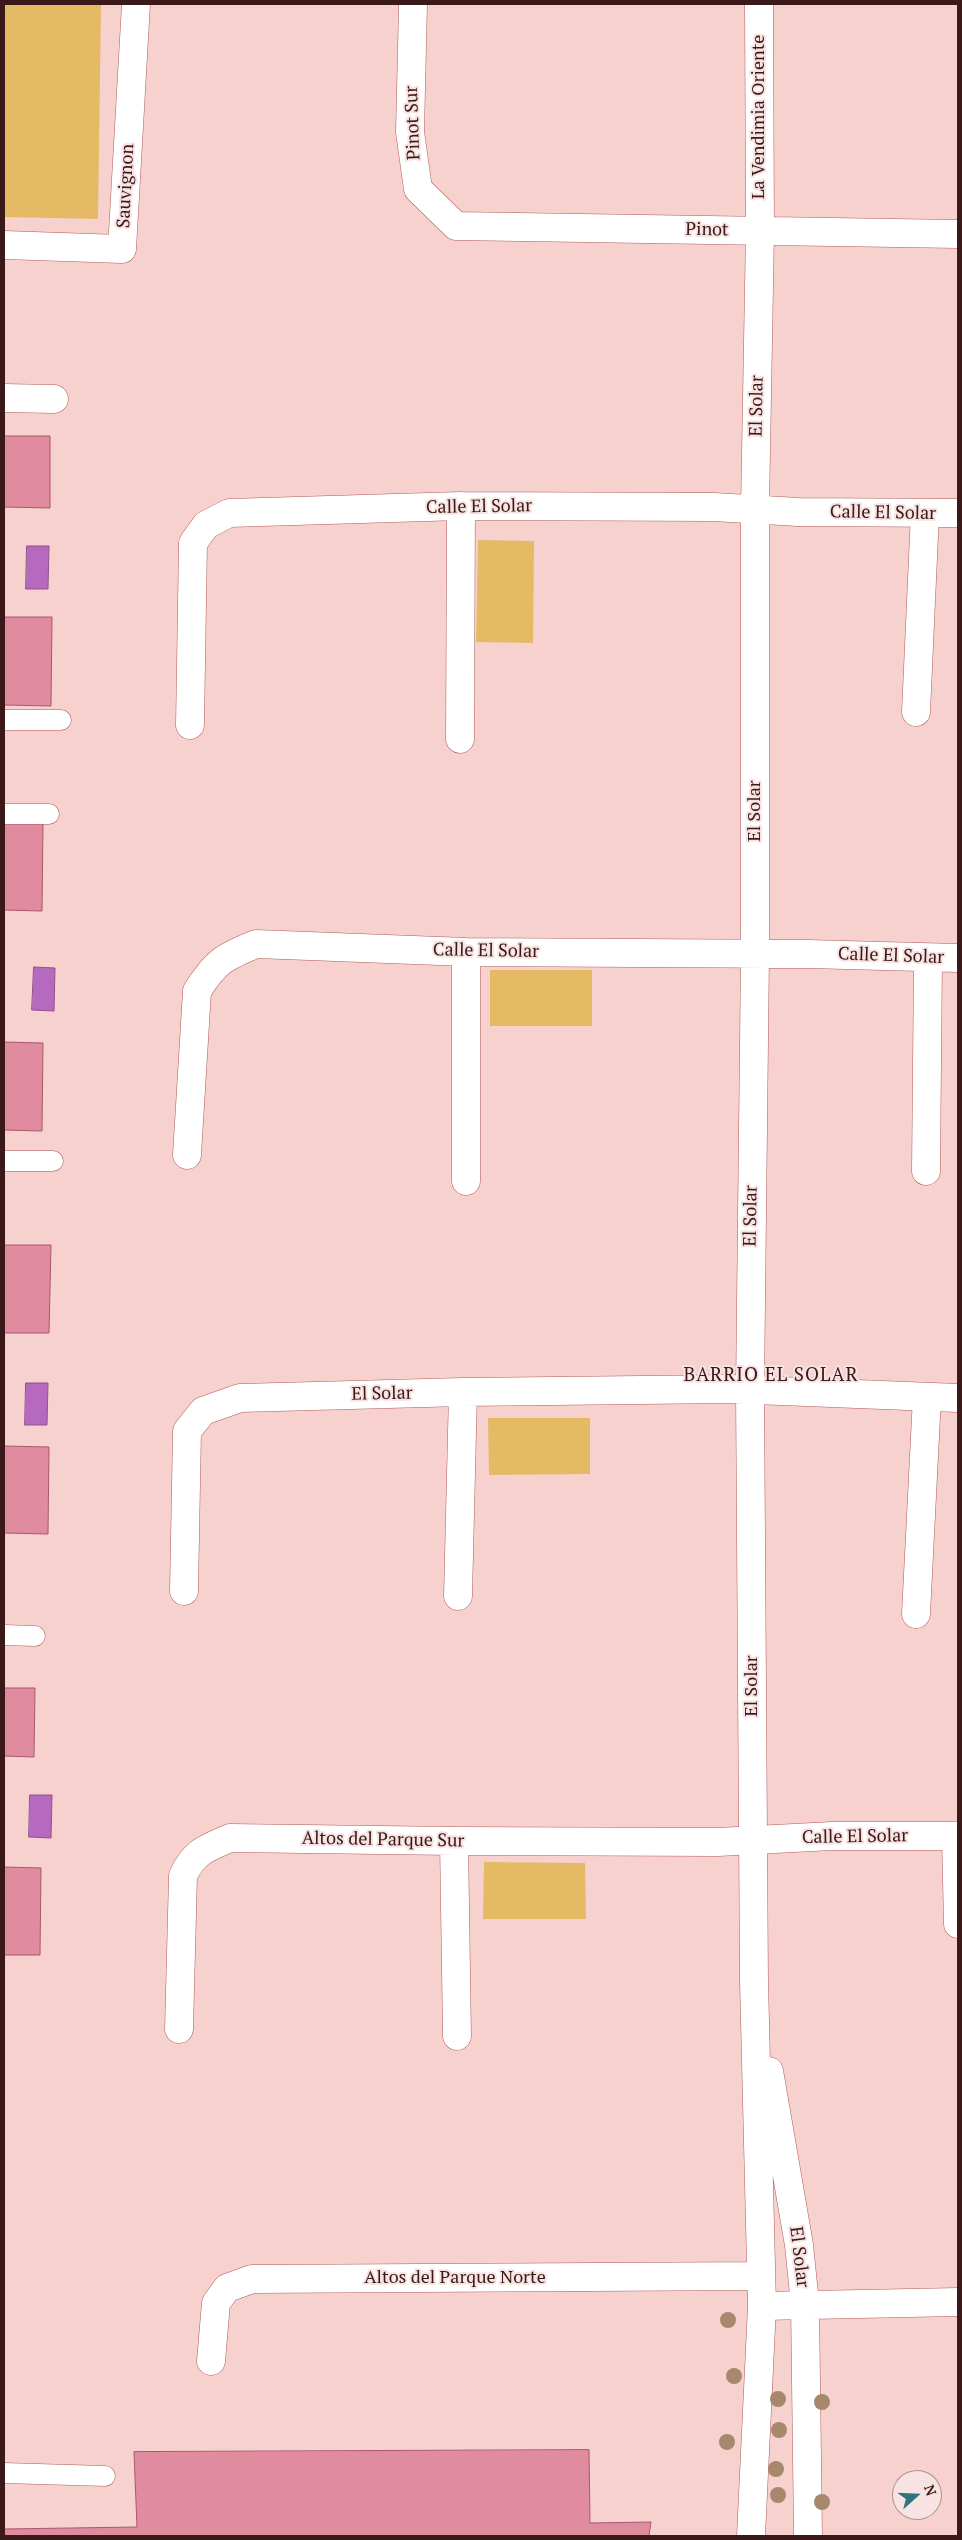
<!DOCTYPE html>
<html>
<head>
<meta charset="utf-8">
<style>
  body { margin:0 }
  #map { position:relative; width:962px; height:2540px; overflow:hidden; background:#f7d1ce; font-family:"PT Serif",serif }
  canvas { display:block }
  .frame { position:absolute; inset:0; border:5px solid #3b1918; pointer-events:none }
  .north { position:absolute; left:892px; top:2470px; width:50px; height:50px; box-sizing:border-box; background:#f7e3e2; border:1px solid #ac9291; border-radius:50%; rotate:70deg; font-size:14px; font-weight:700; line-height:20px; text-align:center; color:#3b1918 }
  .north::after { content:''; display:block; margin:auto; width:18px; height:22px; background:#2d767d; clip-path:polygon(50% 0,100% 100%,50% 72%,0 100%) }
</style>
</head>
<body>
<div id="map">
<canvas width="962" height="2540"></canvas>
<div class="frame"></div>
<div class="north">N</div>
</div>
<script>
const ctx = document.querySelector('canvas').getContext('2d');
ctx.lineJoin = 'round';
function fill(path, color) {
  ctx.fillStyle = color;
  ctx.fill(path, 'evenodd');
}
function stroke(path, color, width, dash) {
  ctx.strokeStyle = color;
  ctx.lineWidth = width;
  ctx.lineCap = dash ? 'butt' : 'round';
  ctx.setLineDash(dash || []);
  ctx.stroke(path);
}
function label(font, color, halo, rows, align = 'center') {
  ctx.font = font + ' "PT Serif",serif';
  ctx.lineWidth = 4;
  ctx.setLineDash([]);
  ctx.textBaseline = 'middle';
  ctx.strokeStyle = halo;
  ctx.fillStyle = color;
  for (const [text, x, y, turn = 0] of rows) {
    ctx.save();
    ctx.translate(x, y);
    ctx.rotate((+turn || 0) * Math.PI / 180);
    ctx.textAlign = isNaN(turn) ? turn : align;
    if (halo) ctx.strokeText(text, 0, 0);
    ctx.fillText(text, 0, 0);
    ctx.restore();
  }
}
fill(new Path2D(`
  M4 4H101L98 219 4 217Z
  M478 540 534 541 533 643 476 642Z
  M490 970H592V1026H490Z
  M488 1418H590V1474L489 1475Z
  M484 1862 585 1863 586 1919H483Z`), '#e4ba65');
const water = new Path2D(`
  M27 546H49L48 589H26Z
  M34 967 55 968 54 1011 32 1010Z
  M26 1383H48L47 1425H25Z
  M30 1795H52L51 1838 29 1837Z`);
fill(water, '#b569bf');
stroke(water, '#90518d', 1);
const building = new Path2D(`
  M4 436H50V508L4 507Z
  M4 617H52L51 706 4 705Z
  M4 822 43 823 42 911 4 910Z
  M4 1042 43 1043 42 1131 4 1130Z
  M4 1245H51L49 1333H4Z
  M4 1446 49 1447 48 1534 4 1533Z
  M4 1688H35L34 1757 4 1756Z
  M4 1867 41 1868 40 1955H4Z
  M589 2450 590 2523 651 2522 649 2536H4V2529L137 2527 134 2452Z`);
fill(building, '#e18ba1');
stroke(building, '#a7576e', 1);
const lane = new Path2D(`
  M4 720H61
  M4 814H49
  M4 1161H53
  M4 1635 35 1636
  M4 2473 105 2476`);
const street = new Path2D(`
  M413 4 410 132 418 189 456 226 958 234
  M4 245 122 249 136 4
  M4 398 54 399
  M916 712 925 513
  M190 725 193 543 206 525 229 513 461 506 714 507 798 512 958 513
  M460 739 461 506
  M466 952V1181
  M187 1155 197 991C216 961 224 957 256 944L466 952 808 954 958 958
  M926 1171 928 958
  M184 1591 187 1431 203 1411 240 1398 463 1392 730 1389 958 1398
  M458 1596 463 1392
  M916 1614 927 1397
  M956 1836 958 1924
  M454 1841 457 2036
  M179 2029 183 1876C194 1851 207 1848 230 1838L454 1841 718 1842 832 1836H958
  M769 2071 799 2245 805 2304 808 2536
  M762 2306 958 2302
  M211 2361 216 2303 227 2288 252 2279 761 2276
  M751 2536 762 2306 754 1981 750 1390 755 954V509L760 231 759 4`);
stroke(lane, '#ae5b58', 21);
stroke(street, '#ae5b58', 29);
stroke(lane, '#fff', 20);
stroke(street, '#fff', 28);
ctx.fillStyle = '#a6886d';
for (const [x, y] of [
  [728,2320],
  [734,2376],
  [778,2399],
  [822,2402],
  [779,2430],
  [727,2442],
  [776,2469],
  [778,2495],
  [822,2502]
]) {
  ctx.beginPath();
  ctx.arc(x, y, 8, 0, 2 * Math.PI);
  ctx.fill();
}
label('18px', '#3b1918', '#f7e3e2', [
  ["La Vendimia Oriente",759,117,-90],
  ["Pinot Sur",413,123,-92],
  ["Sauvignon",126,186,-87],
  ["Pinot",707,230,1],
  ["El Solar",757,406,-89],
  ["Calle El Solar",479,507,-1],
  ["Calle El Solar",883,513,1],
  ["El Solar",755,811,-90],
  ["Calle El Solar",486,951,1],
  ["Calle El Solar",891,956,2],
  ["El Solar",751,1216,-89],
  ["El Solar",382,1394,-1],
  ["El Solar",752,1686,-90],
  ["Calle El Solar",855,1837,-1],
  ["Altos del Parque Sur",383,1840,1],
  ["El Solar",799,2257,83],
  ["Altos del Parque Norte",455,2278]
]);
ctx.letterSpacing = '1px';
label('19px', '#3b1918', '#f7e3e2', [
  ["BARRIO EL SOLAR",771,1376]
]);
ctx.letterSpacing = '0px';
</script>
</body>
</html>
